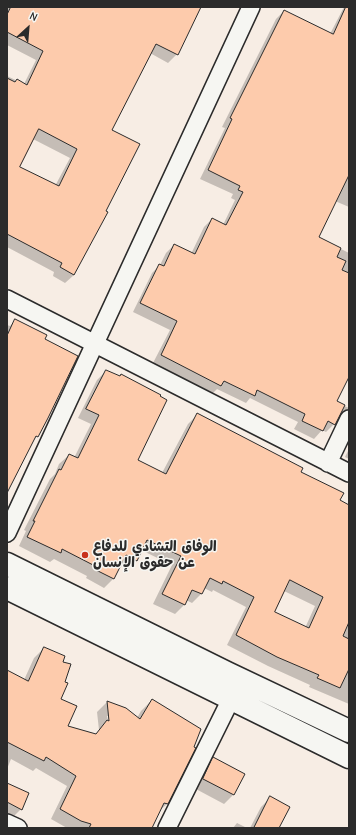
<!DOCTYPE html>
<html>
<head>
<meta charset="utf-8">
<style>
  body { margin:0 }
  #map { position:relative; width:356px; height:835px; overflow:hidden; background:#f7ede4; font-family:"Comic Neue",sans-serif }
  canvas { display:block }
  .frame { position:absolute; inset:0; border:8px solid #2b2b2b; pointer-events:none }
  .north { position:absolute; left:8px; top:8px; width:40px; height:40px; -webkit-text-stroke:3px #f6f6f2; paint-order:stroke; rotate:26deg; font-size:11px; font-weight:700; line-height:16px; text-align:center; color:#2b2b2b }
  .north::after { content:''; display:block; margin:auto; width:14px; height:18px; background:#2b2b2b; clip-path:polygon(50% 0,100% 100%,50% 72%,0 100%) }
</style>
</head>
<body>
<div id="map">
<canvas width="356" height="835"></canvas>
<div class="frame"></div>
<div class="north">N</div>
</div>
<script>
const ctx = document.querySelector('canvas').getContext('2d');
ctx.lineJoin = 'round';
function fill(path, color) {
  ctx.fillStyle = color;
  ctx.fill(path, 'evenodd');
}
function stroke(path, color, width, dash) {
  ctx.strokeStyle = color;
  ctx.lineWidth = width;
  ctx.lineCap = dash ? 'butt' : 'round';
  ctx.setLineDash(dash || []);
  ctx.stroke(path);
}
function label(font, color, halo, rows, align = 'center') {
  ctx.font = font + ' "Comic Neue","Playpen Sans Arabic",sans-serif';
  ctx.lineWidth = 3;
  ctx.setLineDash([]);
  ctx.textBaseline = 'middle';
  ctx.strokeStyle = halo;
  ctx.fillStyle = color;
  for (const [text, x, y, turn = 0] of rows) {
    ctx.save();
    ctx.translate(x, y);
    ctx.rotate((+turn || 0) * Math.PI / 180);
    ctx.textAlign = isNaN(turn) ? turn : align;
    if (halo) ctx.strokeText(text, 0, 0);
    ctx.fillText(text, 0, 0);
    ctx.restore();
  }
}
fill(new Path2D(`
  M7 7H201L177 54 168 63 150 53 111 130 74 275 65 283 53 276 54 272 7 247V76L24 84 36 60 7 45ZM33 139 70 158 55 186 19 168Z
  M344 7H349V207L335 201 317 237 349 253V374L336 402 349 408V421L345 418 339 417 334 424 326 432 322 430 314 439 294 429 298 422 250 398 246 403 217 389 213 393 153 363 170 330 133 312 152 273 160 265 166 253 174 245 191 254 204 227 212 219 223 225 235 200 231 198 233 194 200 179 225 128 222 127 276 19 284 11 330 34Z
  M15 321 44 339 37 436 34 440 7 484V325L10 326Z
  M106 371 136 460 162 473 188 424 197 415 299 473 339 501 349 506V704L309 687 310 685 268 666 227 645 246 607 213 590 212 592 204 588 201 594 192 603 186 600 184 605 175 614 153 604 172 565 141 550 136 560 127 569 120 566 114 578 104 588 86 578 87 576 54 559 50 562 19 546 26 531 24 530 50 479 55 474 59 464 69 455 74 458 91 424 78 418 97 380ZM284 591 315 606 305 628 273 612Z
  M349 449V459L345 457Z
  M44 648 62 662 60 700 66 726 95 735 99 730 97 712 107 702 126 709 137 718 141 711 152 700 167 804 159 811 151 828H67L51 819 67 786 36 768 33 771 11 759 7 769V677L24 680 34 658ZM107 716H109V726Z
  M214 758 244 774 233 795 224 804 194 788 204 768Z
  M7 784 21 809 12 818 7 816Z
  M270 798 278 828H250L261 807Z
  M237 823 247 828H233Z`), '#0003');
const building = new Path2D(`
  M11 7H201L178 55 156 44 112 130 140 144 106 211 108 212 74 275 60 267 62 263 7 234V78L15 82 17 79 27 85 43 51 7 32V15ZM39 129 77 149 59 186 20 167Z
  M346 7H349V175L319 237 341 248 337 257 346 261 342 270 349 273V377L337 401 345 405 335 425 328 421 323 431 302 421 305 414 257 390 255 396 224 381 221 386 161 355 177 321 140 303 159 264 164 266 174 244 195 254 212 218 226 225 243 192 238 190 240 186 208 170 232 119 230 118 284 10 333 34Z
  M15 319 47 335 45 339 78 356 48 418 38 437 36 436 7 493V336Z
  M106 370 120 376 121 374 161 395 160 396 167 400 138 460 166 474 197 413 303 468 301 472 344 493 340 500 349 505V622L343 636 349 639V669L340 688 317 678 319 675 277 657 236 635 254 597 223 581 222 584 210 578 202 594 192 590 185 605 162 594 181 556 147 540 137 561 126 555 114 579 94 569 95 566 62 549 61 553 27 537 35 521H33L59 469 61 470 69 454 78 458 99 415 86 409ZM290 580 323 597 309 628 275 612Z
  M44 647 65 656 63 662 71 664 65 682 68 683 61 699 77 706 68 726 96 734 107 720 109 721 107 701 126 708 140 719 152 699 201 729 194 747 196 748 168 804 164 803 152 828H89L91 824 81 821 60 809 76 776 46 757 44 761 7 742V670L28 681Z
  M213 757 245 774 234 795 203 779Z
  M7 783 29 793 22 810 7 802Z
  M270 796 290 807 279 828H254Z`);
fill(building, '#fdcbac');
stroke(building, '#2b2b2b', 1);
const street = new Path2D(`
  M7 299 349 473
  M328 463 349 419
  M7 533 251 7
  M7 823 18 828
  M167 828 231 699`);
const secondary = new Path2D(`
  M7 564 227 673 349 731
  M7 588 349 757`);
stroke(street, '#2b2b2b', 20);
stroke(secondary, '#2b2b2b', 25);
stroke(street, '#f6f6f2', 17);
stroke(secondary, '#f6f6f2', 22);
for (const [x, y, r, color] of [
  [85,555,4,"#c8321e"]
]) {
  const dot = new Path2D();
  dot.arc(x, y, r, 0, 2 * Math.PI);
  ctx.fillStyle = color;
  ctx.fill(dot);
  stroke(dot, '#f6f6f2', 1.5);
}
label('bold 14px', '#2b2b2b', '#f6f6f2', [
  ["الوفاق التشادي للدفاع",93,547],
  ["عن حقوق الإنسان",93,563]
], 'left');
</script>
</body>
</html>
